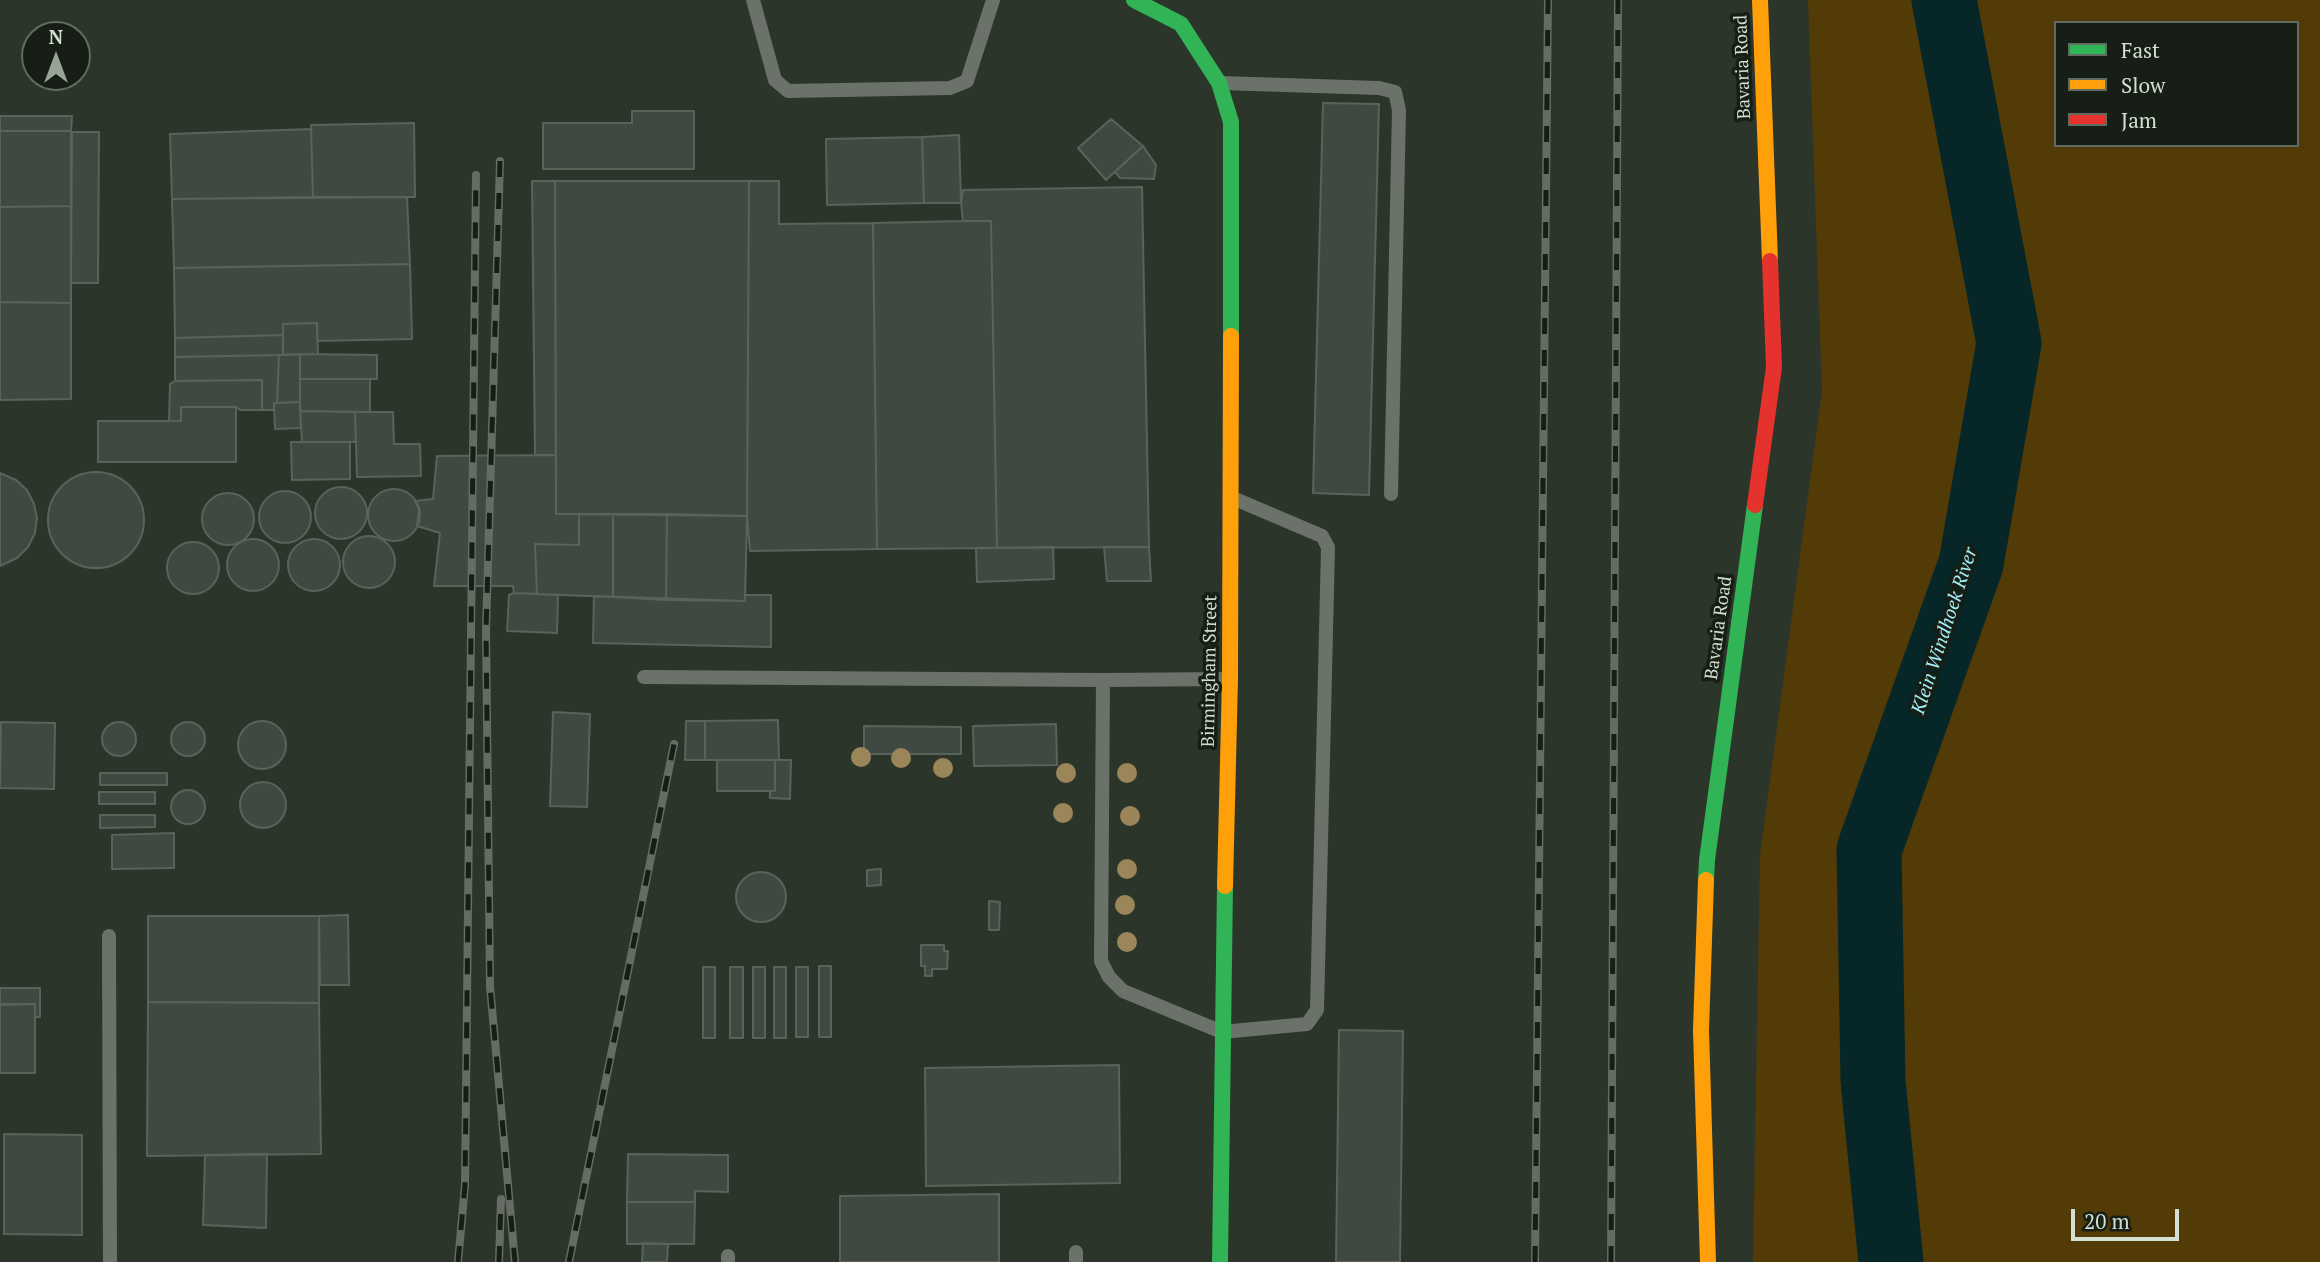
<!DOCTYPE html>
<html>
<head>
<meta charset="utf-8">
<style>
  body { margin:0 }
  #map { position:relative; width:2320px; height:1262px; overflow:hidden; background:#2c352a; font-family:"PT Serif",serif }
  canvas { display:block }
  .legend { position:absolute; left:2054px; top:21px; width:245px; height:126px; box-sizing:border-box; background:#161e15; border:2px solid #626b61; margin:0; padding:9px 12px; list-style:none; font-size:21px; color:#d4ded2 }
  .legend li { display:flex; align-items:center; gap:14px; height:35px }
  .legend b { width:35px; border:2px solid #626b61 }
  .north { position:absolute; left:21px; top:21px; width:70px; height:70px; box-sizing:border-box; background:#161e15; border:2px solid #626b61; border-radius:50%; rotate:0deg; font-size:19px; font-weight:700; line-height:28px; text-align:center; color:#d4ded2 }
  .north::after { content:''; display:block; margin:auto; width:24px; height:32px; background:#99a397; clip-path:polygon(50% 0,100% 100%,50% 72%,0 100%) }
  .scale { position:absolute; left:2071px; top:1209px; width:108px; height:32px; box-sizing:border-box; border:4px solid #d4ded2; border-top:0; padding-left:9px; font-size:21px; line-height:24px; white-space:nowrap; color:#d4ded2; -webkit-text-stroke:5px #161e15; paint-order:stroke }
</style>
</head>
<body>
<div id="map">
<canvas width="2320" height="1262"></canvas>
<ul class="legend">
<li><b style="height:9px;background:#30b455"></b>Fast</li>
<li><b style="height:9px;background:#ff9f0a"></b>Slow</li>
<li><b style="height:9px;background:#e5322d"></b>Jam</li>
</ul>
<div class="north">N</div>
<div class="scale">20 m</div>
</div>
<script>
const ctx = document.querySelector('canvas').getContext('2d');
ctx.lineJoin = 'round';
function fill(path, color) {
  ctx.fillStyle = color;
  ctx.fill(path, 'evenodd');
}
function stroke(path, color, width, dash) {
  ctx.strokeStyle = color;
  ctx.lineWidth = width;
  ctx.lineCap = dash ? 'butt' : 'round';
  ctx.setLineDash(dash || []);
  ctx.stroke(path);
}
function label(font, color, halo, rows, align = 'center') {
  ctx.font = font + ' "PT Serif",serif';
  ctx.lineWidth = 7;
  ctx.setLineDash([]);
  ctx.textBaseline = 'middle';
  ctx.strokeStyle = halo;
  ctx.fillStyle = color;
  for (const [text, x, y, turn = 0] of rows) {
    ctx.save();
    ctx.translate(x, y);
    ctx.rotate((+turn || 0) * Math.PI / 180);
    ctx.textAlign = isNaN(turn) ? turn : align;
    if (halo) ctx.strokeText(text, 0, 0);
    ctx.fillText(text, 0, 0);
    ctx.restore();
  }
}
fill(new Path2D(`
  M1808 0H2320V1262H1753L1760 855 1822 391ZM2056 23H2297V145H2056Z`), '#533b07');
stroke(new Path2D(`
  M1891 1262 1873 1081 1869 850 1971 564 2009 343 1944 0`), '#062628', 65);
const building = new Path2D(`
  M1323 103 1379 104 1369 495 1313 493Z
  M632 111H694V169H543V123H632Z
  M0 116H72L71 131H0Z
  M1111 119 1143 146 1106 180 1078 148Z
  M414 123 415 197H313L311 125Z
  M311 129 313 197 172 199 170 134Z
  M0 131H71V206L0 207Z
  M72 132H99L98 283H71Z
  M959 135 961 203H924L922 137Z
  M922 137 924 203 827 205 826 139Z
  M1143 146 1156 165 1154 179 1120 178 1115 172Z
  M532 181H555L556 455H535Z
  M555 181H749L747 516 556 514Z
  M749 181H779V224L873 223 877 549 750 551 747 516Z
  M1142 187 1149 547 997 548 991 221H963L961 203 963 190Z
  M407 197 410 264 174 268 172 199Z
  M71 206V303L0 302V207Z
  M963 221H991L997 548 877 549 873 223Z
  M410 264 412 339 317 341V323L283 324V335L175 338 174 268Z
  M0 302 71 303V399L0 400Z
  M317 323 318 354 283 355V324Z
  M283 335V355L175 357V338Z
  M300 354V402L277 403 279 355Z
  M300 354 377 355V379H300Z
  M279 355 277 403H274V410H262V380L175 381V357Z
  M300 379H370V412L300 411Z
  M262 380V410H240L236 407H181V421H169L170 384 175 381Z
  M300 402 301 428 275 429 274 403Z
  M181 407H236V462H98V421H181Z
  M300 411 355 412 356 442H302Z
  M355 412H393L394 444H420L421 476 357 477Z
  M291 442H350V479L292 480Z
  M556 455V514H579V545L535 544 537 594 514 593 513 586H434L440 533 417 526 419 509 415 501 433 499 437 456Z
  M48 520a48 48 0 1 1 96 0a48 48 0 1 1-96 0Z
  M0 473 16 480 27 490 34 504 37 518 35 533 28 547 17 558 0 566Z
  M315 513a26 26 0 1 1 52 0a26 26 0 1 1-52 0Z
  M368 515a26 26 0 1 1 52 0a26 26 0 1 1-52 0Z
  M259 517a26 26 0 1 1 52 0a26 26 0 1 1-52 0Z
  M202 519a26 26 0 1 1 52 0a26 26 0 1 1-52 0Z
  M579 514H613V597L537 594 535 544 579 545Z
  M613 514H667L666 600 613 597Z
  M667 514 747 516 745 601 666 600Z
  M343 562a26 26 0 1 1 52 0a26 26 0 1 1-52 0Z
  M288 565a26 26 0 1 1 52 0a26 26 0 1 1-52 0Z
  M227 565a26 26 0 1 1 52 0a26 26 0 1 1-52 0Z
  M167 568a26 26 0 1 1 52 0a26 26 0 1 1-52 0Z
  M1053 547 1054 579 977 582 976 548Z
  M1104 547H1149L1151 581H1107Z
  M514 593 558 595 557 633 507 631 509 595Z
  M745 595H771V647L593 643 594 596 745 601Z
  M553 712 590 714 587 807 550 806Z
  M778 720 779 760H705V721Z
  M686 721H705V760H685Z
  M238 745a24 24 0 1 1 48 0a24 24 0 1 1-48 0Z
  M1 722 55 723 54 789 0 788Z
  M171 739a17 17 0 1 1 34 0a17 17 0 1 1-34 0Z
  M102 739a17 17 0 1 1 34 0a17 17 0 1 1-34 0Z
  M1056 724 1057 765 974 766 973 726Z
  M864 726 961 727V754H864Z
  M717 760H775V791H717Z
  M775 760H791L790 799 770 798V791H775Z
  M100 773H167V785H100Z
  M240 805a23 23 0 1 1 46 0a23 23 0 1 1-46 0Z
  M171 807a17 17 0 1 1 34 0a17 17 0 1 1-34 0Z
  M99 792H155V804H99Z
  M100 815H155V827L100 828Z
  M174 833V868L112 869V835Z
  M881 869V885L867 886V870Z
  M736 897a25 25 0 1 1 50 0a25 25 0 1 1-50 0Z
  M989 901 1000 902 999 930H989Z
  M348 915 349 985H320L319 916Z
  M148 916H319V1003L148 1002Z
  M921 945H944V951H948L947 969H932V976H925V966H921Z
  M819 966H831V1037H819Z
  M703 967H715V1038H703Z
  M730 967H743V1038H730Z
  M753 967H765V1038H753Z
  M774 967H786V1038H774Z
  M796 967H808V1037H796Z
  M0 988H40V1017H35V1004H0Z
  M148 1002 319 1003 321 1154 147 1156Z
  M35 1004V1073H0V1005Z
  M1339 1030 1403 1031 1400 1262H1336Z
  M1119 1065 1120 1183 926 1186 925 1068Z
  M4 1134 82 1135V1235L4 1234Z
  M267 1154 266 1228 203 1225 205 1155Z
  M628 1154 728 1155V1192L695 1191V1202H627Z
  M999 1194V1262H840V1196Z
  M627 1202H695L694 1244H627Z
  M643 1243 668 1244 667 1262H642Z`);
fill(building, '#3f4942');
stroke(building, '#58635c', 2);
stroke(new Path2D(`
  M753 0 775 80 788 91 950 88 967 81 993 0
  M1221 83 1379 88 1395 92 1399 110 1391 494
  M644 677 1103 680
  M1230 679 1103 680 1101 961 1109 977 1123 991 1222 1032 1307 1024 1317 1010 1328 547 1322 536 1235 499
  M109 936 110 1262
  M728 1262V1256
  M1076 1262V1252`), '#6b726a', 14);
stroke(new Path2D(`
  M1134 0 1181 24 1219 83 1231 122V336
  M1706 880 1707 860 1755 505
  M1220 1262 1225 886`), '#30b455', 16);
stroke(new Path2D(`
  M1760 0 1770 261
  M1706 880 1701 1030 1708 1262
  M1225 886 1230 679 1231 336`), '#ff9f0a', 16);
stroke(new Path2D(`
  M1755 505 1774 367 1770 261`), '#e5322d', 16);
const rail = new Path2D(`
  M500 161 486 631 490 986 515 1262
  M458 1262 465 1185 476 175
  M499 1262 501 1199
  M569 1262 674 744
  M1535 1262 1548 0
  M1611 1262 1618 0`);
stroke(rail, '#646c63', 8);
stroke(rail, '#161e15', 5, [16]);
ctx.fillStyle = '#9b865a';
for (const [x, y] of [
  [861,757],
  [901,758],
  [943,768],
  [1066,773],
  [1127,773],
  [1063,813],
  [1130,816],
  [1127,869],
  [1125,905],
  [1127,942]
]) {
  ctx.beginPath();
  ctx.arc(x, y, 10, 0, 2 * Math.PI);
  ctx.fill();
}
label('18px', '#d4ded2', '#161e15', [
  ["Bavaria Road",1743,67,-92],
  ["Bavaria Road",1719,628,-82],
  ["Birmingham Street",1210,671,-89]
]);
label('italic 19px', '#a2eff9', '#161e15', [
  ["Klein Windhoek River",1945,631,-72]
]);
</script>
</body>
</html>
